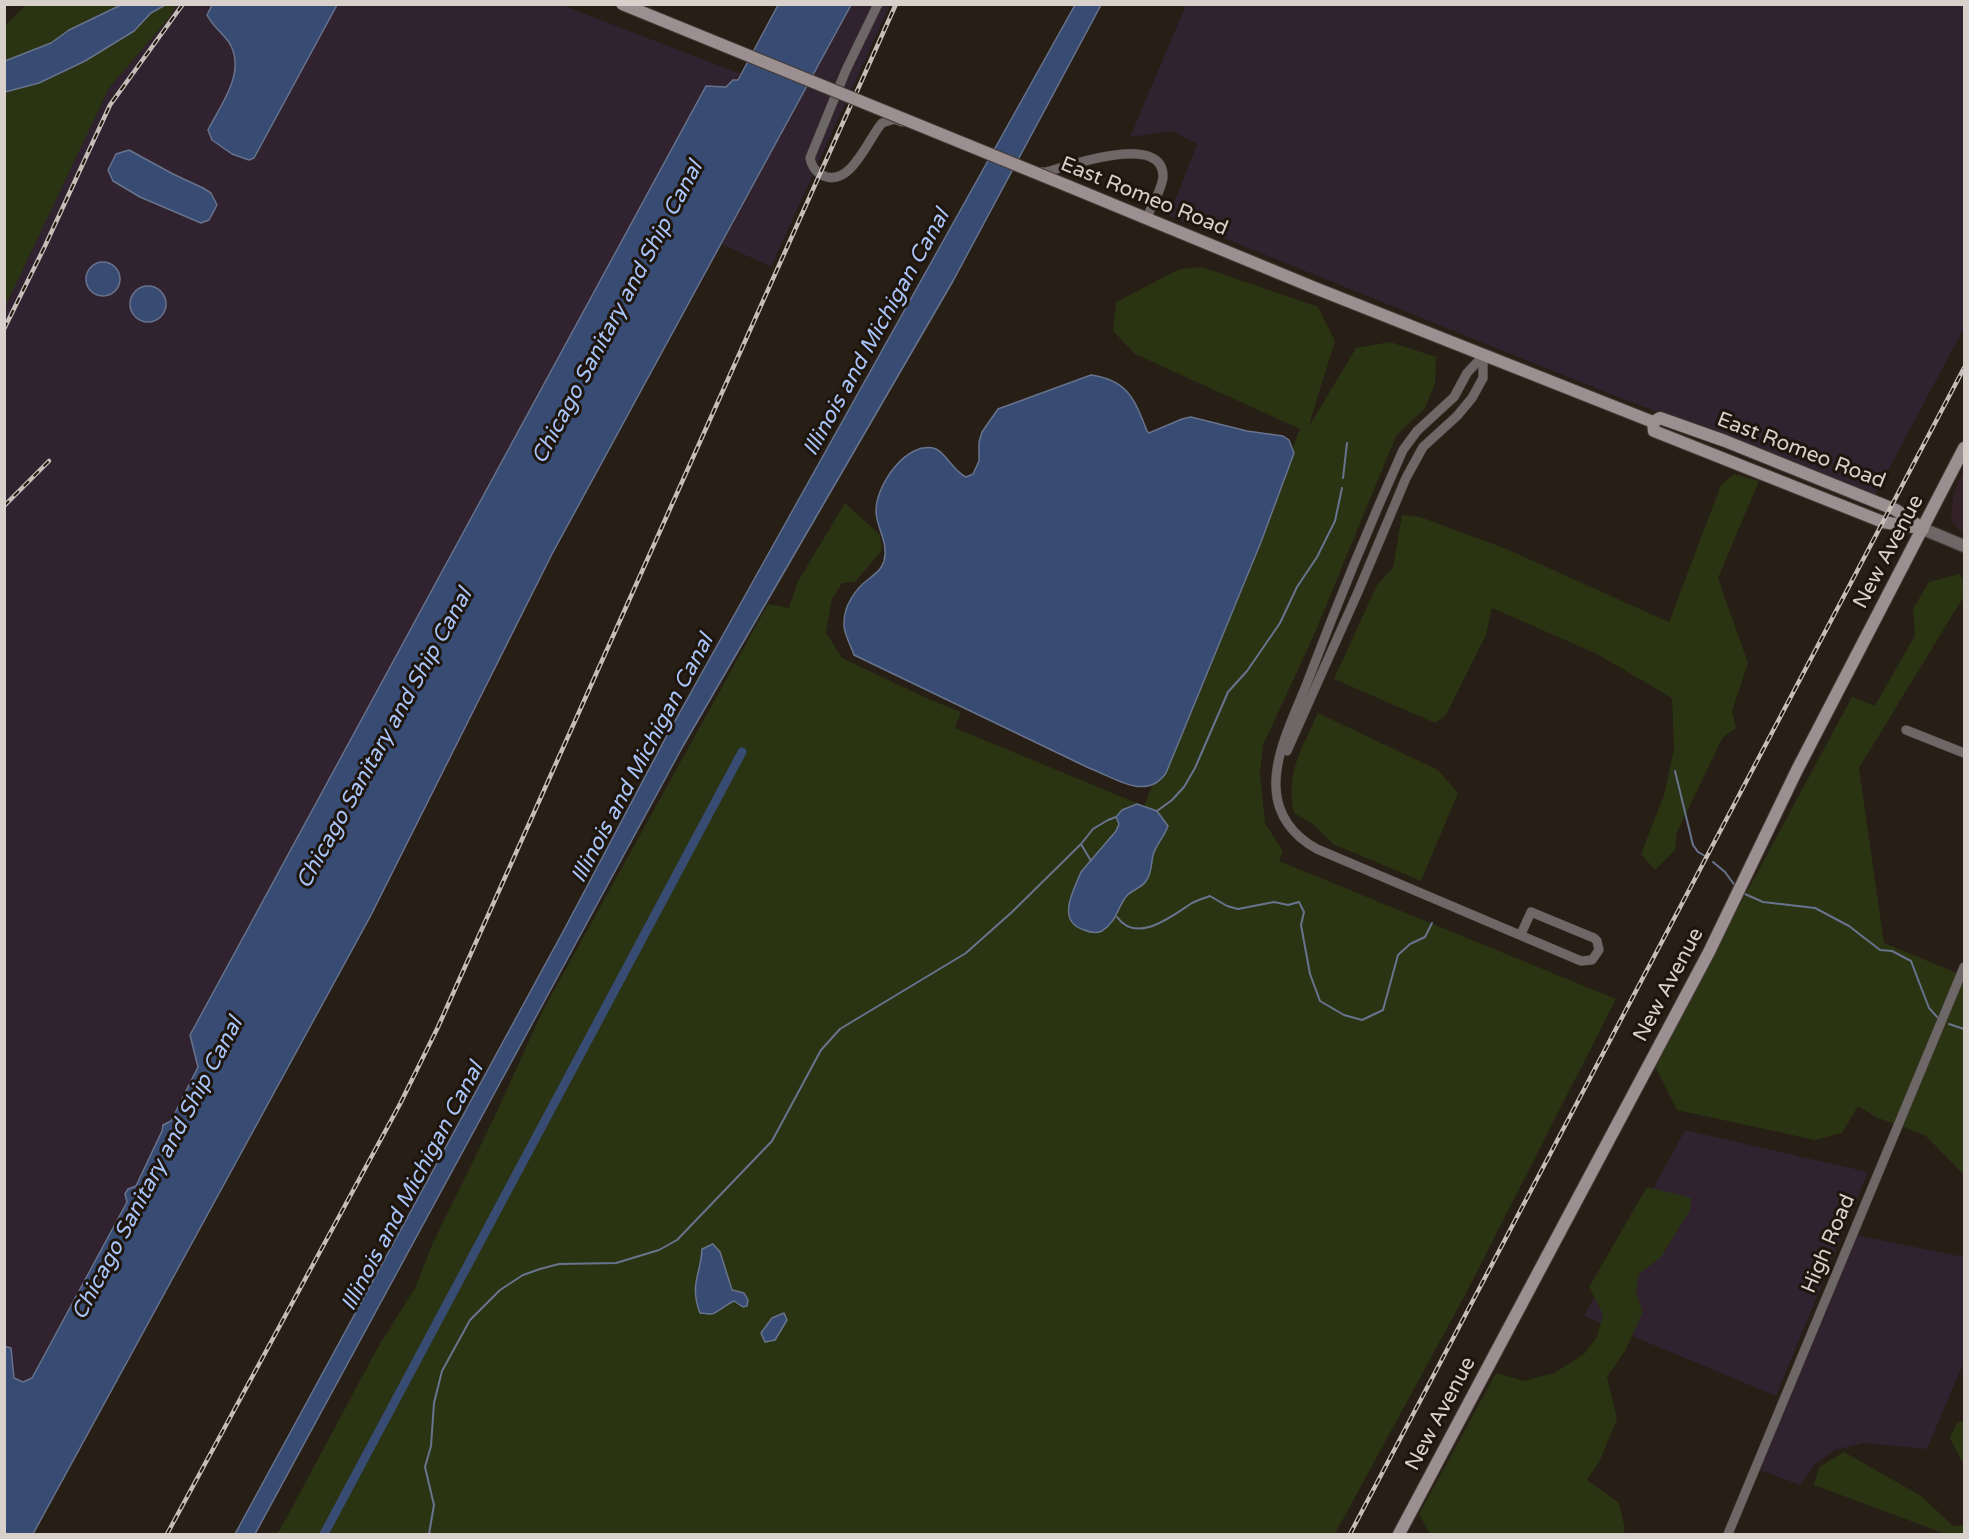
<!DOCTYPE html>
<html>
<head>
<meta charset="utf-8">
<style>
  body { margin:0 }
  #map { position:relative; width:1969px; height:1539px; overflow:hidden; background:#271e16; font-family:"Varela Round",sans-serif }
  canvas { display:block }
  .frame { position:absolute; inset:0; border:6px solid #d7d0cb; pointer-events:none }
</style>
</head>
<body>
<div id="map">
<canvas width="1969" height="1539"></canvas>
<div class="frame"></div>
</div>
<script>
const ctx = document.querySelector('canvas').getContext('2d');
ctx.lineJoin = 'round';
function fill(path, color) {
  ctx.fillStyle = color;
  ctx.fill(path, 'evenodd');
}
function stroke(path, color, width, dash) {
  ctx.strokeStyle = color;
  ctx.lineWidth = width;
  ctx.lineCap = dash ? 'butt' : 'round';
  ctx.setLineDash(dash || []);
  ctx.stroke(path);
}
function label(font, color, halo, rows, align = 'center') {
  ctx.font = font + ' "Varela Round",sans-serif';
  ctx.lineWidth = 6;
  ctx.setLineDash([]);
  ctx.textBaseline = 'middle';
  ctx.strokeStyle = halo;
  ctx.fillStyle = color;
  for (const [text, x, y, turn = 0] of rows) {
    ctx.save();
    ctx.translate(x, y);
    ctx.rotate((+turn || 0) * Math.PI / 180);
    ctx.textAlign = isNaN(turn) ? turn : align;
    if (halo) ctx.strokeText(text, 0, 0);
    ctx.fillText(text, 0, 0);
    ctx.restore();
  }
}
fill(new Path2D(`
  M1964 469V532L1958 529 1952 522 1951 512 1954 492Z`), '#332128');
fill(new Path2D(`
  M176 5H562L741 74 738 80H733L726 87 715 88 190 1035 199 1067 171 1121 163 1125 162 1131 136 1186 128 1189 125 1194 127 1202 32 1378 23 1382 14 1378 11 1348 4 1346V307L109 88 169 18Z
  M851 5H890L771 267 722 244Z
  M1186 5H1964V328L1875 495 1744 443 1620 398 1169 216 1197 144 1172 131 1130 137Z
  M1685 1130 1868 1172 1776 1396 1584 1316Z
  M1851 1234 1964 1257V1362L1927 1449 1864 1443 1835 1450 1815 1464 1800 1485 1754 1468Z`), '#30222e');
fill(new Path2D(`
  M26 5H123L69 30 51 43 5 61 4 27Z
  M165 5H176L169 18 109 88 5 307V92L39 83 85 61 134 31 151 13Z
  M1202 267 1318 307 1335 341 1308 428 1356 348 1390 342 1436 357 1435 384 1425 408 1396 436 1314 635 1263 745 1260 773 1265 823 1283 851 1279 861 1616 999 1464 1297 1335 1534H275L280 1530 378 1347 415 1288 432 1245 493 1120 543 1010 768 604 789 608 797 583 845 503 880 535 882 550 855 582 842 583 832 599 826 632 842 658 926 698 961 712 955 728 1144 806 1153 784 1161 781 1166 773 1261 542 1294 453 1293 447 1300 429 1135 354 1113 331 1116 302 1180 269Z
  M1734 474 1759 481 1718 578 1748 663 1732 711 1736 728 1723 737 1677 832 1675 850 1655 870 1641 854 1664 795 1674 749 1672 698 1597 654 1492 608 1486 635 1446 715 1435 723 1334 679 1377 585 1393 568 1402 515 1420 517 1504 548 1669 622 1721 485Z
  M1959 574 1964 581V596L1859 768 1884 943 1964 976V1175L1925 1135 1878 1118 1858 1106 1842 1133 1815 1140 1677 1110 1654 1064 1852 697 1875 706 1915 635 1913 609 1929 582Z
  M1318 713 1438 770 1458 793 1421 881 1333 844 1313 824 1294 813C1285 773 1302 749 1318 713Z
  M1647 1187 1691 1198 1690 1210 1661 1257 1639 1274 1636 1293 1643 1312 1625 1351 1607 1377 1617 1419 1600 1460 1587 1480 1619 1503 1625 1529 1622 1534H1430L1419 1514 1496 1373 1524 1381 1554 1373 1584 1354 1597 1337 1603 1314 1589 1287Z
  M1964 1420V1465L1950 1438 1957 1423Z
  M1844 1452 1921 1496 1953 1526 1964 1525V1534H1946L1814 1485 1819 1467Z`), '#2a3413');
const water = new Path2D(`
  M123 4 165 5 151 13 134 31 85 61 39 83 5 92V61L51 43 69 30Z
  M212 5H337L254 158 249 160 232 154 212 140 208 130C221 104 246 73 230 44 223 33 213 27 207 15Z
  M778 5H851L552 554 370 917 33 1534H5L4 1346 11 1348 14 1378 23 1382 32 1378 127 1202 125 1194 128 1189 136 1186 162 1131 163 1125 171 1121 198 1067 190 1035 706 86 726 87 733 80H738Z
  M1075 5H1101L953 281 683 746 255 1534H235L565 928 666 737Z
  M129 150 173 174 203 188 211 193 217 205 209 220 201 223 140 197 113 181 108 170 116 154Z
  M86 279a17 17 0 1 1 34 0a17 17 0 1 1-34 0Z
  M130 304a18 18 0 1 1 36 0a18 18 0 1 1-36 0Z
  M1091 375C1128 380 1135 400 1147 431L1149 433 1182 419 1191 417 1247 431 1283 436 1289 440 1294 453 1261 542 1166 773C1146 802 1114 777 1089 768L854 655C851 646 844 634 844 625 843 606 856 588 870 578 877 572 881 570 884 561 889 543 877 529 876 512 875 486 907 439 936 449 946 453 953 471 966 477L973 474 979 461V442L982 432 998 409Z
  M1137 804 1157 811 1168 826C1164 837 1156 845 1153 855 1151 864 1152 873 1146 881 1141 889 1130 890 1125 898 1117 910 1115 923 1102 931 1096 934 1089 932 1084 930 1056 921 1073 891 1081 872L1116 831 1119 824 1116 817 1122 810Z
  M713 1244 720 1252 732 1290 744 1293 748 1300 747 1306 743 1307 734 1301C726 1304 715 1315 711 1314 707 1314 704 1313 700 1313 689 1284 701 1274 702 1249Z
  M784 1313 787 1320 775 1340 765 1342 761 1333 772 1318Z`);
fill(water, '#384b73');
stroke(water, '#68738d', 1.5);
stroke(new Path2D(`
  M1343 478 1347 443
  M1675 771 1693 845 1698 852 1705 856
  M1157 811 1172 800 1184 787 1195 768 1228 692 1247 671 1280 623 1297 587 1317 557 1335 521 1342 488
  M1081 844 1091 861
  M1713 862 1725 872 1736 887
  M1745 894 1763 902 1815 908 1849 926 1880 950 1892 951 1911 961 1929 1008 1938 1018
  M1117 917C1137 945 1173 915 1192 903 1198 900 1204 898 1210 896L1227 906 1238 909 1274 902 1288 905 1299 902 1304 912 1301 925 1310 974 1320 1001 1344 1015 1362 1020 1383 1010 1398 955 1410 944 1425 937 1432 923
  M1949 1024 1964 1029
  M429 1534 434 1505 425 1467 431 1446 434 1403 442 1371 470 1320 500 1290 523 1275 540 1269 559 1264 616 1263 659 1250 677 1240 772 1141 821 1050 840 1029 966 953 1012 912 1081 844 1093 829 1108 820 1116 817`), '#68738d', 2);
stroke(new Path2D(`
  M324 1534 742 752`), '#384b73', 9);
const minor = new Path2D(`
  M878 4 846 70 810 158C811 165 816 173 824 176 851 187 868 139 882 123L895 119 902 122
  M1038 172H1046C1068 166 1163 132 1163 176 1163 187 1151 208 1146 219
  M1483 356 1467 373 1454 397 1417 431 1403 450C1369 526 1337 604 1307 683 1295 714 1274 754 1276 788 1277 815 1293 836 1317 849L1581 961 1592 960 1599 950 1597 941 1594 938 1531 912 1521 934
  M1906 730 1964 753
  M1287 751 1358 592 1406 478 1423 447 1457 416 1472 398 1483 378V356
  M1728 1534 1964 967`);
const tertiary = new Path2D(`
  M1923 529 1964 546`);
const secondary = new Path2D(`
  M1068 186 1315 288 1653 422 1660 418 1725 441 1896 510 1923 529
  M1653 422 1654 431 1883 522 1920 528
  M1399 1534 1709 952 1797 770 1964 448`);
stroke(minor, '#433a33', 10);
stroke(tertiary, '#433a33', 14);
stroke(secondary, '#433a33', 14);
stroke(minor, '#6e6768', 9);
stroke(tertiary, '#6e6768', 12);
stroke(secondary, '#9b8f91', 12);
const rail = new Path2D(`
  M4 329 45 246 110 105 183 4
  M4 506 49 461
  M167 1534 400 1104 438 1027 896 4
  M1350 1534 1964 368`);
stroke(rail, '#c5beb8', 4.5);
stroke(rail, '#1e150d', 2, [7]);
const secondaryBridge = new Path2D(`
  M622 4 1068 186`);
stroke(secondaryBridge, '#433a33', 14, []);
stroke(secondaryBridge, '#9b8f91', 12);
label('21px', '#d7d0cb', '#1e150d', [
  ["East Romeo Road",1144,197,22],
  ["East Romeo Road",1801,451,21],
  ["New Avenue",1889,552,-62],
  ["New Avenue",1669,985,-62],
  ["High Road",1829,1244,-67],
  ["New Avenue",1441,1414,-62]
]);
label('italic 22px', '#a9c4f9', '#1e150d', [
  ["Chicago Sanitary and Ship Canal",618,313,-62],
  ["Illinois and Michigan Canal",877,333,-61],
  ["Chicago Sanitary and Ship Canal",385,739,-61],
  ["Illinois and Michigan Canal",643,759,-62],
  ["Chicago Sanitary and Ship Canal",158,1169,-62],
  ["Illinois and Michigan Canal",413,1187,-62]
]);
</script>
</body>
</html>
